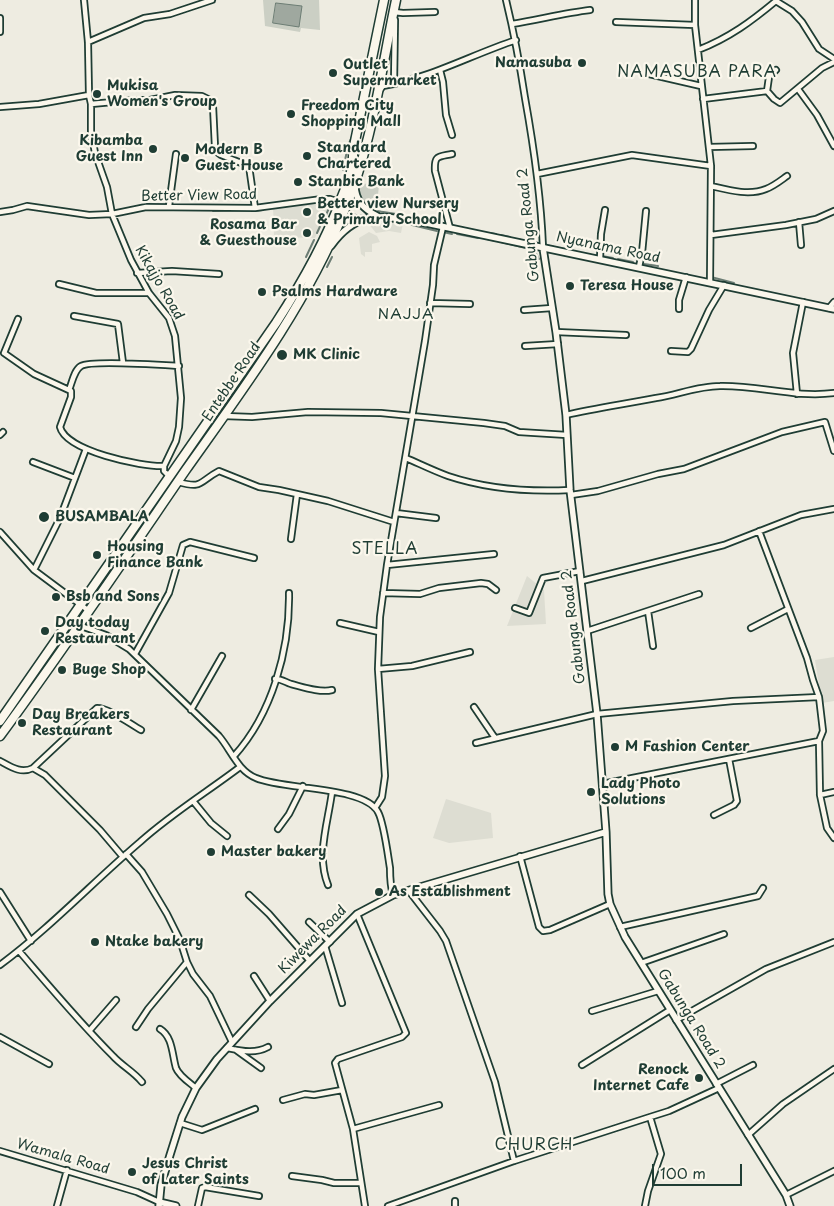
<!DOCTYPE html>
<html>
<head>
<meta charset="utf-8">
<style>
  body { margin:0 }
  #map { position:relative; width:834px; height:1206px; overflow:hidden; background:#eeece1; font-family:"Playpen Sans",sans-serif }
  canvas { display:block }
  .scale { position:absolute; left:652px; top:1164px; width:90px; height:22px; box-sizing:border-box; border:2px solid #1f3d34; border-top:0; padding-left:6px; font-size:15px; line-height:18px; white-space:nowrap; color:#1f3d34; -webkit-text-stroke:4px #fbf7ec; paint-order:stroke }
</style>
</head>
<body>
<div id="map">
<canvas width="834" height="1206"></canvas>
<div class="scale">100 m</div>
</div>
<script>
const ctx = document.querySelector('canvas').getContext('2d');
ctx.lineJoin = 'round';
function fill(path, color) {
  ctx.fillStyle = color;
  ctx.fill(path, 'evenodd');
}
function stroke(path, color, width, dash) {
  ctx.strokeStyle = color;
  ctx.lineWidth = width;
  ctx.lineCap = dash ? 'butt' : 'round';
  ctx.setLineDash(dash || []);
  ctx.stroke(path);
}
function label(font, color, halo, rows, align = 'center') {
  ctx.font = font + ' "Playpen Sans",sans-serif';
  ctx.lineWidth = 4.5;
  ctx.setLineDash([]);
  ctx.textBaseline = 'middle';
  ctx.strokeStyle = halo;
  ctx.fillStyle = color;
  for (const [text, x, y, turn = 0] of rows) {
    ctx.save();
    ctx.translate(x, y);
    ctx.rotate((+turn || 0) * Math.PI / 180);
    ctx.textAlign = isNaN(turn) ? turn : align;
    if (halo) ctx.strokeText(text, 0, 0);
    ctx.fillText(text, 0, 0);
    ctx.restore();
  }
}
fill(new Path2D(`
  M322 202 329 206 315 238 274 237 273 205Z
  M380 221 403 223 401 233 389 231 376 233 368 223Z
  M369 232 377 236 380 242 372 244V252H365V257L361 254 359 238Z
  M527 576 544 590 546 624 507 626Z
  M834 657V701L822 703 815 660Z
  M446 799 491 813 493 838 449 843 433 838Z`), '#ddddd2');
fill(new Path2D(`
  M263 0H319L320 30 301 28 300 32 265 26Z
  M358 183 379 185 376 214C364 206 358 197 358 183Z`), '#cbcfc4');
const water = new Path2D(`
  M276 3 302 6 299 27 273 23Z`);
fill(water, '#9fa89f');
stroke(water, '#6c7d74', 1);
stroke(new Path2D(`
  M343 170 348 146 353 134
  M322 202 329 205
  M213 211 246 210
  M255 211 263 210
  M377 211 396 214V216
  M346 212 359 216 363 215
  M325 217 330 206
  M366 222 381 220 403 223
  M408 224 437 231
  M443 232 452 234
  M317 233 322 222
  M490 233 496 234
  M457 234 478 238
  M501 235 510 237
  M487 239 496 241
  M516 239 527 241
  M501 242 534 250 539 259
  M532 242 538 243
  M546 245 576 252
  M581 253 597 256
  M602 256 613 258
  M306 257 314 240
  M618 259 633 262
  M644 264 658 266
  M327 267 332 257
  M711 277 734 283`), '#6c7d74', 2);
const minor = new Path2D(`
  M84 0 88 42 89 95 91 104V131L95 153 107 187 112 214 131 260 149 293 169 318 175 336 181 398 179 427 176 441 164 466V471L170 477
  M506 0C514 33 520 65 525 98 534 148 541 197 543 248
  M695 0V25L711 166 710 282
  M776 1 792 11 802 22 819 49 834 59
  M394 12 403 13 435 12
  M0 18V32
  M616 22 695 25
  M512 24C538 20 564 13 590 10
  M88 42 144 18 170 14 212 0
  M698 50C729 38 752 21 777 0
  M440 70 443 82 446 115 452 135
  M776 70 769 77 767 91 774 99 780 103 822 68 834 62
  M649 74 701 86
  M394 84 395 20
  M798 89 817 115 834 146
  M379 91 383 86C430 78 471 55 516 40
  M703 99 767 91
  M91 104 135 100H150L175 95 202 96 210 100 213 106 215 147 217 152 221 155 249 166 255 208
  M0 107 39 104 89 95
  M709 147 753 146
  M537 174 632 155 711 166
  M711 186C728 190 749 196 766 189 774 186 780 181 787 176
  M169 206 176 154
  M0 212 13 210 27 206 89 215 112 214 146 207 255 208 322 199H330L340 202
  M799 222 801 245
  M450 228 435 171C434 155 438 157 452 154
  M711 235 786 225 816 219 834 211
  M600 259 601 234 605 210
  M639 267 642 253 646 211
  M137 273 172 271 219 274
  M59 284 96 293H149
  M430 303 470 304
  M829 308 834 302
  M679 309V300L686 277
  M524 310 552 308
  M74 316 118 324 123 363
  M18 319 4 353 34 374 71 391V397L60 427C66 451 141 467 164 466
  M556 332 626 335
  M525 346 558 344
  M671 351 688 352 691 349 709 310 724 285
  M69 390C72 383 74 370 81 366 91 360 163 365 179 366
  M797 394 793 353 803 302
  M566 415C596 408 626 404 656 398 677 395 698 386 720 386 758 385 795 398 834 393
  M224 416 252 417 308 412 381 413 484 423 505 426 519 432 567 435
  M0 435 3 432
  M406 458C420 464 434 471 448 476 487 489 530 492 570 490
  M33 462 75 478
  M178 482C204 489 198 482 219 471L259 487 279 490 328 501 394 522
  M571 495 598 491 658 474 684 469 782 432 825 422 834 451
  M396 513 436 518
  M759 531 807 658 813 680 819 697 823 731 819 741 820 795 827 828 834 838
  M0 532 34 570 89 611
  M291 539 297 494
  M387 565 494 554
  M34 570 60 518 86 449
  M582 581 724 545 801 515 834 509
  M383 593 420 594 439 588 481 583 488 584 496 590
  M515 608 529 613 543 578 580 571
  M648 611 653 646
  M68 622 78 628 81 626 106 635 129 649 219 736C231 750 238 771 256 778 283 790 364 786 378 812 384 823 388 856 390 868 390 878 390 885 393 895
  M340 623 379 632
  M751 628 788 609
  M587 631 699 594
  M135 654 169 593 183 545 190 542 254 558
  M378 669 412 666 470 652
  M275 679C282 679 285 682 291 684 303 687 320 693 332 690
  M474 707 495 738
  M191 710 222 656
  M476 743 597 714 733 701 819 697
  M234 756C272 714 290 650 289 593
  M0 761C11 767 21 774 33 768L97 708C109 708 130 724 141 730
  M33 768 45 775 100 830 123 857
  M602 784 819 741
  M820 795 834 792
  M193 801 211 823 227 836
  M375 808 382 797 385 776 378 669 380 617 387 565 425 341 433 285 434 265 443 227
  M714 815 734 805 737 801 729 759
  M278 829 289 814 303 786
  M126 854 142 872 167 914 180 940 187 962 193 974 210 996 232 1042
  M520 856 539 927 543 931 550 930 610 904
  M328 885C316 855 328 823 332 792
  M409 891 440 931 446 941 495 1082 514 1161
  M0 892 31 941
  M249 895 269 914 310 961
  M357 914 406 1033 402 1037 338 1059 335 1063 353 1129 365 1206
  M309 922 330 942
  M620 927 758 896 763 888
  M325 946 342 1003
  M19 951C50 987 80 1023 113 1056 122 1066 133 1071 142 1082
  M641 963 724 934
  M0 965C50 928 93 882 140 842 171 814 207 792 240 767
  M254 976 270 1001
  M592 1011 658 991
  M676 1020 766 969 834 942
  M136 1027 148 1009 187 962
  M160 1029C173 1037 172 1055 176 1068 179 1076 190 1083 196 1088
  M90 1030 116 1000
  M0 1037 49 1064
  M227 1048C242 1051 255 1054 268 1047
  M236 1050 261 1068
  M582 1065 670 1010
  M716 1084 753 1065
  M283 1100 305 1094 314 1095 342 1090
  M650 1117 669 1111 719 1088
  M180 1123 202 1130 255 1109
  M353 1129 439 1105
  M748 1135 783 1104 834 1069
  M0 1151 137 1192 159 1202
  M292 1176 322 1180 334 1183H361
  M786 1195 834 1171
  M57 1206 67 1170
  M198 1206 202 1188 205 1187 259 1196
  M388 1206 514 1161 650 1117 661 1154 648 1191 645 1206
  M455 1206V1201`);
const tertiary = new Path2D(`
  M355 185C355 201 364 209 377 216
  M331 246C359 207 385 217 426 223L834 309
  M543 248 556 332 566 415 570 490 597 714 606 832 608 894 610 904 625 937 786 1195 790 1206
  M159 1202 176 1206
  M159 1206 161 1185 170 1155 182 1117 196 1088 217 1059 270 1001 357 914 393 895 606 832`);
const primary = new Path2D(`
  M0 721 276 323C302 283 325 243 341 199 348 181 354 170 353 151L384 0
  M0 736C64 649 124 560 185 471 243 389 305 307 343 214 372 147 381 71 396 0`);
stroke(minor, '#1f3d34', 8);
stroke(tertiary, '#1f3d34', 9);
stroke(primary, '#1f3d34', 11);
stroke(minor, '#fbf7ec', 4.5);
stroke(tertiary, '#fbf7ec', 5.5);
stroke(primary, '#fbf7ec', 8);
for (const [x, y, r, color] of [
  [582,63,5,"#1f3d34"],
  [333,73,5,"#1f3d34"],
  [97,94,5,"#1f3d34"],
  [291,114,5,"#1f3d34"],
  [153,149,5,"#1f3d34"],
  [307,156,5,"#1f3d34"],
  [185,158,5,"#1f3d34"],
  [298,182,5,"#1f3d34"],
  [307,212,5,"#1f3d34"],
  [307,233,5,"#1f3d34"],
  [570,286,5,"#1f3d34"],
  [262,292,5,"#1f3d34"],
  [282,355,6,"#1f3d34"],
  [44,517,6,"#1f3d34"],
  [97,555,5,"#1f3d34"],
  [56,597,5,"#1f3d34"],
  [45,631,5,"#1f3d34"],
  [62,670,5,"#1f3d34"],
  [22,723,5,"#1f3d34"],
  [615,747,5,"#1f3d34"],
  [591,792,5,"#1f3d34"],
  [211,852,5,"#1f3d34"],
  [379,892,5,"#1f3d34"],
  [95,942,5,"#1f3d34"],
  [699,1078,5,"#1f3d34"],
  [132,1172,5,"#1f3d34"]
]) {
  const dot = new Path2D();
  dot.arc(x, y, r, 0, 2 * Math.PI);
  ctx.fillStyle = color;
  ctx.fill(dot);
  stroke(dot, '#fbf7ec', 2);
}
label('bold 14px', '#1f3d34', '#fbf7ec', [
  ["Namasuba",572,63,"right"],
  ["Outlet",343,65],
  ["Supermarket",343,81],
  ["Mukisa",107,86],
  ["Women's Group",107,102],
  ["Freedom City",301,106],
  ["Shopping Mall",301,122],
  ["Kibamba",143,141,"right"],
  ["Guest Inn",143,157,"right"],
  ["Standard",317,148],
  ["Chartered",317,164],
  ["Modern B",195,150],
  ["Guest House",195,166],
  ["Stanbic Bank",308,182],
  ["Better view Nursery",317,204],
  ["& Primary School",317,220],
  ["Rosama Bar",297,225,"right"],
  ["& Guesthouse",297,241,"right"],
  ["Teresa House",580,286],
  ["Psalms Hardware",272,292],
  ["MK Clinic",293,355],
  ["BUSAMBALA",55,517],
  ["Housing",107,547],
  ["Finance Bank",107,563],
  ["Bsb and Sons",66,597],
  ["Day today",55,623],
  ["Restaurant",55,639],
  ["Buge Shop",72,670],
  ["Day Breakers",32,715],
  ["Restaurant",32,731],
  ["M Fashion Center",625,747],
  ["Lady Photo",601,784],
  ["Solutions",601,800],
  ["Master bakery",221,852],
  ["As Establishment",389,892],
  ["Ntake bakery",105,942],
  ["Renock",689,1070,"right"],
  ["Internet Cafe",689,1086,"right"],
  ["Jesus Christ",142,1164],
  ["of Later Saints",142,1180]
], 'left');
label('14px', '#1f3d34', '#fbf7ec', [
  ["Better View Road",199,196,-1],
  ["Gabunga Road 2",529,225,-96],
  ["Nyanama Road",608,248,12],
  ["Kikajjo Road",159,283,60],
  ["Entebbe Road",232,382,-56],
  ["Gabunga Road 2",574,627,-97],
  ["Kiwewa Road",313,940,-45],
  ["Gabunga Road 2",691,1019,58],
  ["Wamala Road",63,1157,16]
]);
ctx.letterSpacing = '1px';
label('15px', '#1f3d34', '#fbf7ec', [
  ["NAJJA",406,315]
]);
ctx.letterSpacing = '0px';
ctx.letterSpacing = '1px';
label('16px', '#1f3d34', '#fbf7ec', [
  ["NAMASUBA PARA",697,73],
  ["STELLA",385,550],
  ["CHURCH",534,1146]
]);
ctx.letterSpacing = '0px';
</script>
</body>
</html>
